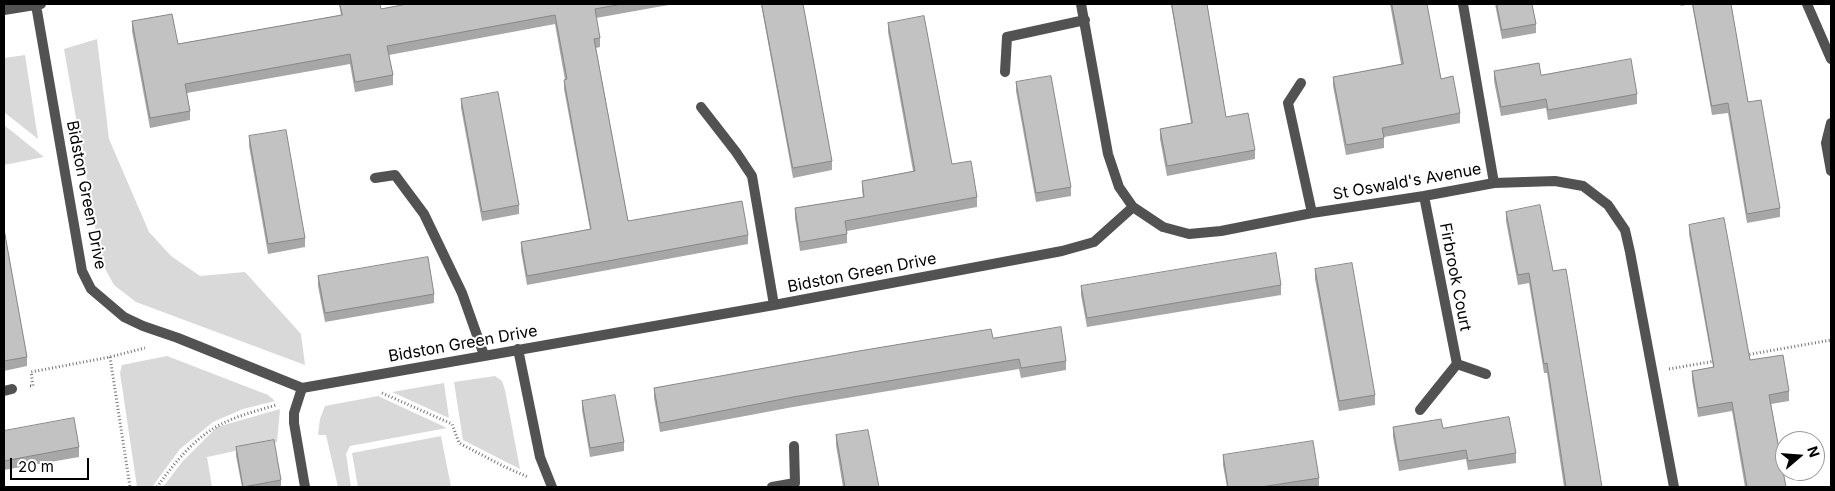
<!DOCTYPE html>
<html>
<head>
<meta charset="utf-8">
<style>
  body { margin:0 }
  #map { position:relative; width:1835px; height:491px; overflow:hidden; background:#fff; font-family:Inter,sans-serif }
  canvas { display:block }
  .frame { position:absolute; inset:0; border:5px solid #000; pointer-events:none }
  .north { position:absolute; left:1775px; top:431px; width:50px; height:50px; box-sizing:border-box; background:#fff; border:1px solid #999; border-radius:50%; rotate:72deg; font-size:14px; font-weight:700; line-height:20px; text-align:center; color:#000 }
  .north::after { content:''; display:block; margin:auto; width:18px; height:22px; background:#000; clip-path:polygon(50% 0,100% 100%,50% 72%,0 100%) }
  .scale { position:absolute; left:10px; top:458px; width:79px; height:22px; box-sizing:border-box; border:2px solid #000; border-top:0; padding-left:6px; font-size:15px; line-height:18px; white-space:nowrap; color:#000; -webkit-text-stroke:4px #fff; paint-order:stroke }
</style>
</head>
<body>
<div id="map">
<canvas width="1835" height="491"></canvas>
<div class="frame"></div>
<div class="north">N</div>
<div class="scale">20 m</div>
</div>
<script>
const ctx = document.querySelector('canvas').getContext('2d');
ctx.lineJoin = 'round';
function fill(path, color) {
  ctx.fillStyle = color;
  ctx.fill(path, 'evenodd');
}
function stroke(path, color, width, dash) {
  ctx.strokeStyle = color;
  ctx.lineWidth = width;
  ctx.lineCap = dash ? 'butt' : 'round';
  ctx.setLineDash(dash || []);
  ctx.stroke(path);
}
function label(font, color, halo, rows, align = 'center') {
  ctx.font = font + ' Inter,sans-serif';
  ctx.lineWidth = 4;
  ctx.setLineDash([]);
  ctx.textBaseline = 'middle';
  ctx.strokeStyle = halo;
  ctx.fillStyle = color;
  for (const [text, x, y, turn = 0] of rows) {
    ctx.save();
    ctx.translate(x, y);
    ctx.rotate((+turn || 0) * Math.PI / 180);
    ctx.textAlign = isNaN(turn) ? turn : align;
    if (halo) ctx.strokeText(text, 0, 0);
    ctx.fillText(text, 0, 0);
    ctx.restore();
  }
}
fill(new Path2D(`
  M97 39 109 139 149 232 171 256 200 276 245 272 301 334 305 365 136 302 114 285 101 261 64 49Z
  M25 55 38 139 4 112V58Z
  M4 125 44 157 4 165Z
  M167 356 268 395 275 401 243 409 213 422 180 449 152 487H137L120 373 122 365Z
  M495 376 502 381 505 390 520 469 463 440 454 382Z
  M444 383 449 418 392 392Z
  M378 396 447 428 350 446 346 454 351 487H338L326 435H318L320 419 325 406Z
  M280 409 277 442 207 457 212 487H163L182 462 217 427Z
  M441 436 451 487H358L352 453Z`), '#d9d9d9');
stroke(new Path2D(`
  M1746 355 1831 340
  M110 357 130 487
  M1669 369 1715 361
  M30 386H33L31 372 110 357 145 348
  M382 393 452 424 459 443 505 467 528 477
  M157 487C176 461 197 434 228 421 243 414 260 410 276 405`), '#747474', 3, [1, 2.5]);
stroke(new Path2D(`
  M1831 123 1826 143 1831 171
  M302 388 294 413V423L305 487`), '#525252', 10);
stroke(new Path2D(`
  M1081 4 1108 154 1119 187 1133 207 1163 227 1189 234 1221 231 1312 213 1424 196 1494 183 1555 181 1583 186 1608 205 1625 230 1630 252 1674 487
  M1463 4 1494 183
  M1807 4 1831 59
  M36 5 82 271 91 289 124 317 143 326 178 338 302 388 774 305 1062 251 1094 242 1133 207
  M4 10 41 4
  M1005 72 1007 37 1085 20
  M1301 83 1288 103 1312 213
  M701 107 736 152 752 176 774 305
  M375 178 395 175 424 214 462 293 484 355
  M1424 196 1457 364 1486 374
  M518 349 540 457 552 487
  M4 391 12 389
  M1420 410 1457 364
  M772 487 795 483 794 446`), '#525252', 10);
fill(new Path2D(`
  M339 4H380L381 9 407 4H674L596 18 600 38V47L596 48 628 221 748 235V244L527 285 521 251V242L590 229 564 89V80H565L555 24 389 55 393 75V85L355 92 350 64 187 93 190 111V120L150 128 132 31V21L178 44 341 15Z
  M761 4H803L832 161V170L793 178Z
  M1171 4H1207L1226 117 1255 150V159L1167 176 1160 139V129L1191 123Z
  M1390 4H1427L1441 79 1460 113V123L1384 137V148L1346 155 1333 86V77L1401 64Z
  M1495 4H1532L1536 24V33L1502 39Z
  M1680 4H1691L1681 6Z
  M1692 4H1731L1748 102 1780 208V217L1747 223 1728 113 1712 115Z
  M888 23 952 164 977 197V207L847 231V243L800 251 795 218V208L863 197 862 190V181L913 171 888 32Z
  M1494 71 1541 75 1637 94V104L1548 120 1546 108 1501 116 1494 81Z
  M1016 82 1071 187V196L1036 202 1016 91Z
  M461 99 519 205V214L482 221 461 108Z
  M249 136 305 238V247L268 254 249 146Z
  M1506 212 1553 271 1602 487H1564L1547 373H1544L1529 283 1518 285 1506 221Z
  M1689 225 1750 360 1789 391V401L1771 404 1786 487H1745L1732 411 1698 417 1692 380V371L1713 367 1689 234Z
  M4 229 27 357V366L4 371Z
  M1315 269 1375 395V405L1339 411 1315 279Z
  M318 276 434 294V303L325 322 318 286Z
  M1281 285V295L1087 327 1081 295V286Z
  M993 338 1066 361V370L1021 378 1019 369 793 407 660 432 654 398V388Z
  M582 401 624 442V451L590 457 582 410Z
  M1393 427 1443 428 1516 453V463L1468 470 1466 459 1399 471 1393 437Z
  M4 431 79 447V457L4 470Z
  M836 435 879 487H843L836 445Z
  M236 447 281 480V487H242L236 456Z
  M1223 455 1319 478V487H1227L1223 465Z`), '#a7a7a7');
const building = new Path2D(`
  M340 4H380L381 9 407 4H622L595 9 600 38 594 39 628 221 742 201 748 235 527 276 521 242 591 229 564 80 567 79 555 15 387 46 393 75 355 82 350 54 185 84 190 111 150 118 132 21 172 14 178 44 342 15Z
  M762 4H803L832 161 793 168Z
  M1172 4H1207L1226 117 1248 113 1255 150 1167 166 1160 129 1192 123Z
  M1392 4H1427L1441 79 1453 76 1460 113 1382 128 1384 138 1346 145 1333 77 1403 64Z
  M1497 4H1532L1536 24 1502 30Z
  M1693 4H1731L1748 102 1761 100 1780 208 1747 214 1728 103 1712 106Z
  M924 16 952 164 971 161 977 197 845 221 847 234 800 242 795 208 864 197 862 181 915 171 888 23Z
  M1631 59 1637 94 1548 110 1546 99 1501 107 1494 71 1539 63 1541 75Z
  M1051 76 1071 187 1036 193 1016 82Z
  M498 92 519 205 482 212 461 99Z
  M286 130 305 238 268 244 249 136Z
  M1540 205 1553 271 1566 269 1602 487H1566L1547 363 1544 364 1529 273 1518 275 1506 212Z
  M1724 218 1750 360 1783 355 1789 391 1769 395 1786 487H1747L1732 402 1698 408 1692 371 1714 367 1689 225Z
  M4 229 27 357 4 361Z
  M1276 253 1281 285 1087 318 1081 286Z
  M428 257 434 294 325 313 318 276Z
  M1352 263 1375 395 1339 401 1315 269Z
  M1061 327 1066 361 1021 368 1019 359 793 397 660 423 654 388 859 351 991 329 993 338Z
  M615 395 624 442 590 448 582 401Z
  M1509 417 1516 453 1468 461 1466 450 1399 461 1393 427 1441 419 1443 428Z
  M74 418 79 447 4 461V431Z
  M868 430 879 487H845L836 435Z
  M274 440 281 480 243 487 236 447Z
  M1313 441 1319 478 1261 487H1228L1223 455Z`);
fill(building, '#c2c2c2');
stroke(building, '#888', 1);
label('16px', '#000', '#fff', [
  ["St Oswald's Avenue",1407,182,-10],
  ["Bidston Green Drive",86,195,79],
  ["Bidston Green Drive",862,273,-11],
  ["Firbrook Court",1455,277,79],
  ["Bidston Green Drive",463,344,-10]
]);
</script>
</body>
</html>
